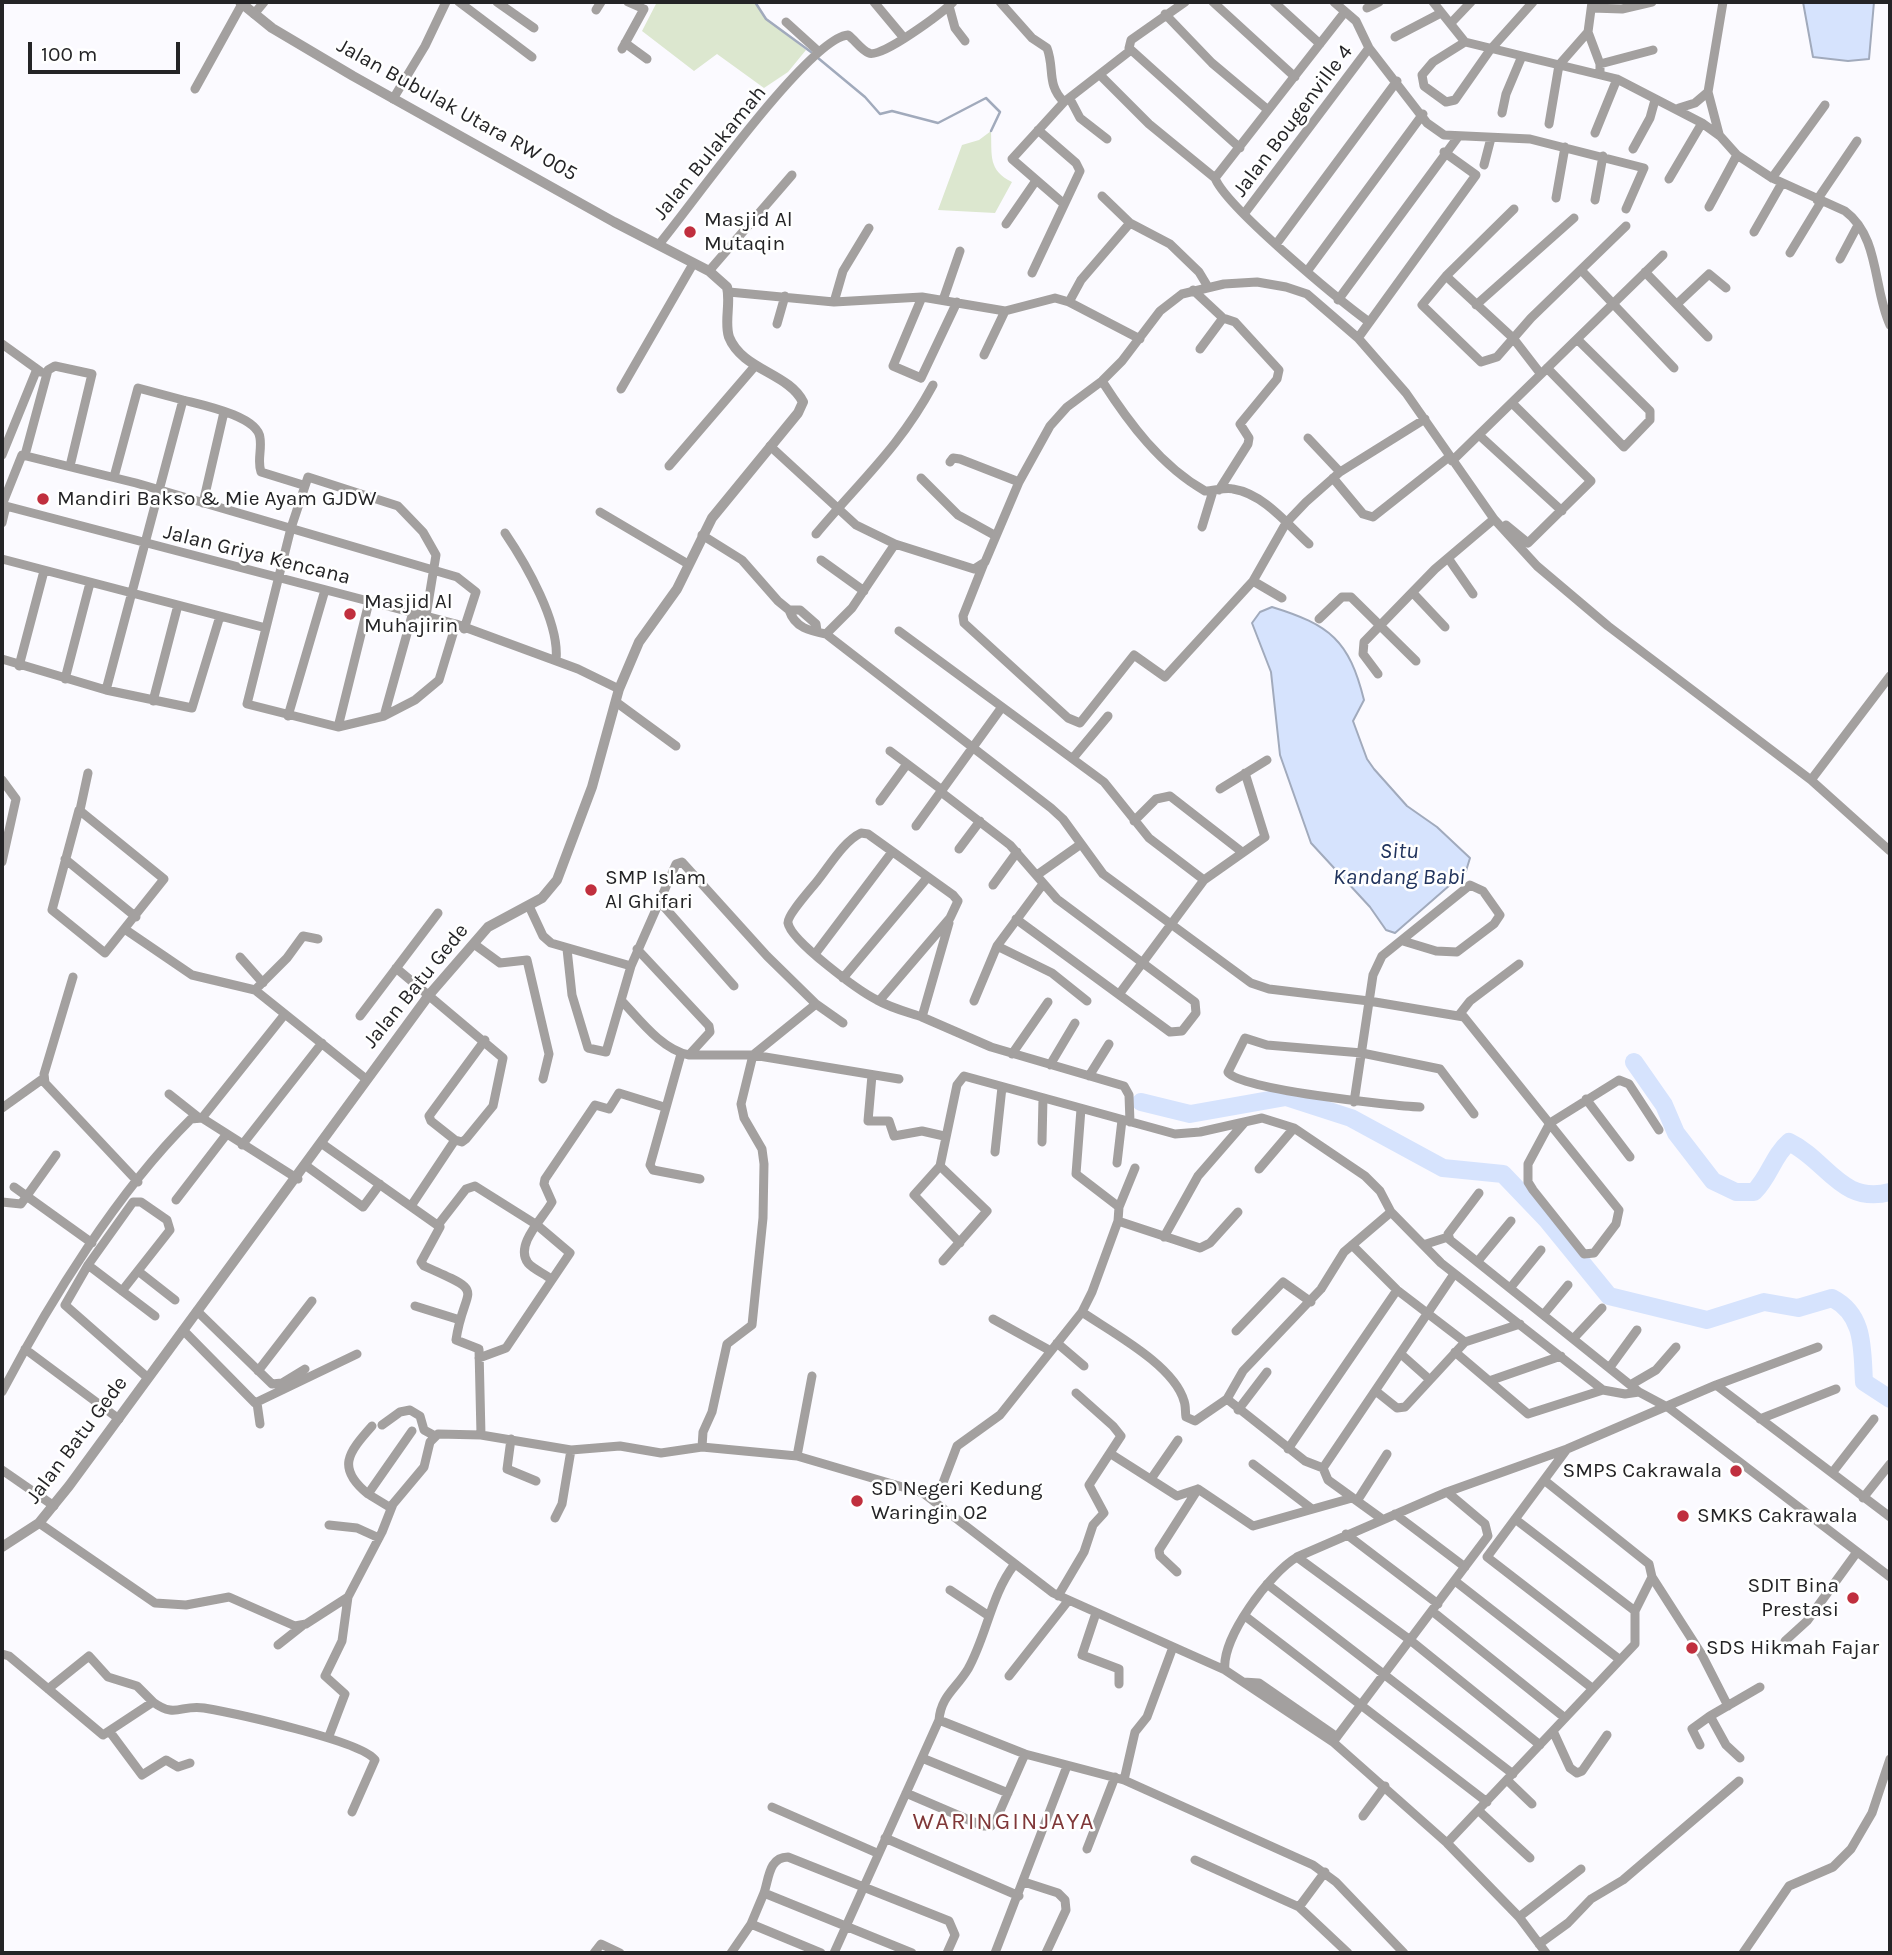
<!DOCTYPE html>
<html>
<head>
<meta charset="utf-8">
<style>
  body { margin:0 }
  #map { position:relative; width:1892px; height:1955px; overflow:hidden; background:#fbfaff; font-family:Karla,sans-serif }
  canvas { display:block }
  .frame { position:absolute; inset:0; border:4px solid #242426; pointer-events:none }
  .scale { position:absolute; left:28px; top:42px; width:152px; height:32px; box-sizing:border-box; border:4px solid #242426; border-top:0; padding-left:9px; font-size:21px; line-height:24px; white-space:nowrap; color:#242426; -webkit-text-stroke:5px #fff; paint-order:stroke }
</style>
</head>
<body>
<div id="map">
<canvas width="1892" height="1955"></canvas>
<div class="frame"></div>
<div class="scale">100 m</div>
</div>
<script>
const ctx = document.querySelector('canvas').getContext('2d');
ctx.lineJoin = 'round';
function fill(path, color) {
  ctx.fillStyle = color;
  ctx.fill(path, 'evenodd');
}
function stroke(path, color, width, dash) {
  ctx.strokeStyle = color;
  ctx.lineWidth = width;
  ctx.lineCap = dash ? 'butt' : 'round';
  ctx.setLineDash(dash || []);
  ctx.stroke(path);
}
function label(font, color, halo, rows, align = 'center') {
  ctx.font = font + ' Karla,sans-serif';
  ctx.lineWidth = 5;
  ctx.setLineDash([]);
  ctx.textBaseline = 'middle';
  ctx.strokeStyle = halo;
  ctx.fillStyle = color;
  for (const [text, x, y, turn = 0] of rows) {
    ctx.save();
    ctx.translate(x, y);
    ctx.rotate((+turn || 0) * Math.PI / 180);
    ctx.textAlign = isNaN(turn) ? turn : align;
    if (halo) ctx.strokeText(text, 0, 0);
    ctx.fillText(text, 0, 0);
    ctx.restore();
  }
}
fill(new Path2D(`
  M657 2H755L766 19 806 50 788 72 764 88 717 54 694 71 642 31Z
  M991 131C992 156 988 170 1012 182L995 213 938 210 962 145 979 140Z`), '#dce7cf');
const water = new Path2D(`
  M1803 2H1874L1869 59 1848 61 1813 57Z
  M1272 607C1330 625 1349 640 1364 700L1353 721 1367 759 1374 769 1407 806 1437 827 1470 858 1466 871 1395 933 1386 930 1370 907 1311 843 1280 755 1271 672 1252 623 1260 612Z`);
fill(water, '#d6e3fd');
stroke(water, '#a1aabc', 2);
stroke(new Path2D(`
  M755 2 766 19 811 52
  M818 58 865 97 880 114 892 111 938 123 986 98 1000 112 991 131`), '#a1aabc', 2.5);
stroke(new Path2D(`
  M1634 1062 1664 1105 1676 1133 1713 1181 1736 1192H1754C1770 1176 1773 1156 1789 1142 1827 1160 1841 1205 1890 1192
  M1141 1102 1190 1114 1286 1097 1351 1118 1443 1168 1503 1174 1547 1220 1609 1296 1707 1320 1764 1302 1798 1308 1832 1298C1865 1315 1862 1349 1864 1382L1890 1399`), '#d6e3fd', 18);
stroke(new Path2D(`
  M459 2 532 57
  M497 2 534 28
  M874 2 904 38
  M1000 2 1032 38 1047 48C1055 69 1046 84 1064 102
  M1185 2 1131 40 1129 48 1240 148
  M1213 2 1295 77
  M1274 2 1320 44
  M1334 2 1356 21 1369 48 1427 123 1444 135 1530 139 1644 168 1626 209
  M1433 2 1465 42 1617 79 1702 123 1720 136 1737 155 1772 178 1845 211C1880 237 1873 289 1890 325
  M1592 2 1588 32 1600 64V73
  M949 6 955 28 965 41
  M1367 8 1379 2
  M1592 8 1622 9 1652 2
  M596 10 601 2
  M254 14 264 2
  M1165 14 1212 63 1268 110
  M786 22 818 51
  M1451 23 1471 2
  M1395 37 1441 13
  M1465 42 1433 62 1422 75 1424 86 1446 102 1455 100 1490 50 1533 2
  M625 43 647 59
  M622 49 644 9 628 2
  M1600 64 1653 50
  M1101 76 1149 124 1215 178C1226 207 1339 300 1369 322
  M195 89 242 4
  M393 99 425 46 446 2
  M1070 99 1080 118 1107 139
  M1679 108 1695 103 1708 92
  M1502 113 1506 94 1522 56
  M1549 124 1559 65 1588 32
  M1595 133 1617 79
  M1719 134 1708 92 1723 2
  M1633 149 1650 118 1655 100
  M1484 165 1491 138
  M1215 178 1344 13
  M1772 178 1825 105
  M1669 179 1702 123
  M1102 196 1130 223 1170 244 1199 272 1208 287
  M1556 198 1565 147
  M1595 200 1603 156
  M1817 200 1857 141
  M1064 204 1012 159 1064 102 1131 50
  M1709 207 1737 155
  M1514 209 1446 276 1422 305 1481 362 1497 357 1531 318 1626 226
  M1244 214 1369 48
  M1006 224 1035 182
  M1754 232 1782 183
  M660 243C691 206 809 38 848 35 855 40 861 50 869 53 881 59 943 12 953 2
  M1277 243 1397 81
  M1790 253 1821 202
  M1840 259 1858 225
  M1308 270 1423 114
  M1581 270 1674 368
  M709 271 792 175
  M1645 272 1708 337
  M1032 273 1080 171 1076 163 1038 130
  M1446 276 1513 338 1540 373
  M1193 290 1223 318 1235 322 1279 370 1277 379 1240 424 1249 438 1248 444 1219 490
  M729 292 834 302 922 297 1005 311 1055 298 1069 302 1140 339
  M922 297 893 366 921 378 957 302
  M943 300 960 251
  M1338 300 1458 137
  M834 302 843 271 869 228
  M1069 302 1081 280 1130 223
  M1677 304 1709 274 1726 288
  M1476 305 1574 218
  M777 324 785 296
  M1358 338 1476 175 1444 152
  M2 344 41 372
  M1200 349 1223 318
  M984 355 1005 311
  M1547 368 1624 447 1650 420V411L1577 339
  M1102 381C1129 423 1161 466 1205 491 1214 491 1225 487 1233 489 1264 494 1287 524 1309 544
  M621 389 693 264
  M183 400C202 405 258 416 260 438 262 450 257 461 261 472L303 485
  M1479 435 1562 511
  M1308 438 1340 472
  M770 446 856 525 895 544 974 569 985 562 1019 482 1050 426 1067 407 1102 381 1122 361 1160 311 1182 294 1224 284 1257 282 1286 287 1307 294 1358 338 1406 393 1494 519 1537 566 1608 626 1811 780 1890 851
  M2 455 37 369
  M25 455 48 370 55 366 92 374 70 466
  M1452 461 1663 255
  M950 462 953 458 960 459 1019 482
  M669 466 755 366
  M921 478 958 515 996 536
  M1333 478 1363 514 1373 517 1449 457
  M203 503 224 412
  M2 505 456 624 578 669 619 689
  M2 505 22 455 136 483 457 577 476 592 464 629
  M600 512 688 564
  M2 523 6 506
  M1506 525 1528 543 1591 481 1512 403
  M1202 527 1213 491
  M505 533C526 564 560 623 556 660
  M816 534C861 480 899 448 933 385
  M702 535 742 560 778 601 789 610H800L816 624 817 631
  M1448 558 1473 594
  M2 559 266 628
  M821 560 864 591
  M984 563 963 616 964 623 1068 718 1080 723 1134 655 1165 677 1253 581 1286 523 1306 502 1340 472 1425 419
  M1253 581 1282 598
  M1413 593 1445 627
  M789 610C795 628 810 631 826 634L1051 808 1063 819 1103 874 1251 983 1269 989 1369 1001 1464 1017 1619 1210 1616 1224 1594 1253 1584 1254 1533 1190 1528 1182V1164L1550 1123 1619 1080 1629 1084 1659 1130
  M426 616 436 555 423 532 398 506 308 477 291 528 247 704 338 727 384 716 415 700 439 680 456 624
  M1319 619 1342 597H1351L1416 661
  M899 631 1104 782 1149 838 1204 880
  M826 634 852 608 895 544
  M2 659 106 690 192 708 220 616
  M19 666 44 571
  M1378 674 1363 654 1364 642 1435 569 1494 519
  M65 679 90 583
  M106 690 183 400 138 388 114 477
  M153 701 178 605
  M616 702 676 746
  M288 716 325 590
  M384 716 413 612
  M338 727 369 602
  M890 751 942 790
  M1073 758 1108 716
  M2 780 16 799 2 862
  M1811 780 1890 676
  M1220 789 1267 760
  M941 792 1010 845 1057 899 1195 1002 1196 1013 1182 1031 1170 1032 1016 919
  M880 801 907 764
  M79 810 164 879 105 953 52 910Z
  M80 810 88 773
  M1134 821 1156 799 1170 796 1242 852
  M916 826 1002 707
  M959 849 980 821
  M65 859 136 917
  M1037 875 1081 844
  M993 885 1017 852
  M659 901 734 986
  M529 906 543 936 551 943 631 966 606 1052 588 1048 572 995 567 949
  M949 923 922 1017 991 1047 1124 1086 1129 1095 1130 1122
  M126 930 192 975 255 990 366 1079
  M474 944 500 963 527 960 549 1054 543 1079
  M997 946 1052 973 1087 1001
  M815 954 892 852
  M240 957 263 983
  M631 966 676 864 682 862 767 956 816 1004 843 1023
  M396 968 503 1058 493 1106 466 1139 462 1142 455 1140
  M73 977 44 1074 45 1083 138 1182
  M843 978 927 878
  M255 990 287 958 303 936 318 939
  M1120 993 1204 880 1265 837 1245 773
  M621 1000C639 1019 662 1050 689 1055L710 1032 709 1026 637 949
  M879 1001 950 918 958 901 953 895 868 834 861 833C844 841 830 865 818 880 812 888 787 915 788 923 791 941 859 991 877 1000 891 1008 907 1012 922 1017
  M974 1001 997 946 1043 884
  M1459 1015 1470 1001 1519 964
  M360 1016 438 913
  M681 1054 650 1165 653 1170 700 1179
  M1012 1054 1048 1002
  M689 1055H753L899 1079
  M1050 1065 1075 1023
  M872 1075 868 1121H889L894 1136 922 1131 944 1136
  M1089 1076 1109 1044
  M169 1094 198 1117
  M1586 1099 1630 1157
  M1354 1102 1373 975 1382 956 1470 885 1483 891 1500 915 1494 924 1457 952 1436 951 1403 941
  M1420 1107C1394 1106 1236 1089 1228 1072L1245 1038 1267 1045 1362 1053 1440 1069 1474 1114
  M2 1108 44 1078
  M202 1118 285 1014
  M1042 1142 1043 1098
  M321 1143 440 1227 421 1262 424 1266C490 1295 464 1284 456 1340L479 1349 481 1435
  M242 1145 322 1043
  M995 1152 1002 1087
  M1117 1163 1122 1120
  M305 1165 363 1207 380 1184
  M940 1166 914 1195 960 1243
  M1259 1169 1294 1128
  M14 1187 92 1243
  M1479 1193 1448 1234 1450 1240 1639 1392 1669 1408 1890 1577
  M176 1200 226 1135
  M2 1202 21 1204 56 1155
  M411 1206 455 1140 431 1121 429 1116 485 1040
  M1119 1207 1135 1168
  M1118 1221 1200 1248 1210 1243 1238 1212
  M438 1225 466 1189 475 1186 537 1225 570 1253 506 1348 479 1358
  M1164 1237 1198 1176 1245 1122
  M1352 1245 1397 1290 1465 1342 1520 1324
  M1423 1245 1448 1237
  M943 1261 987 1211 940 1166 957 1085 964 1076 1175 1134 1200 1132 1262 1118 1294 1128 1365 1176 1380 1191 1391 1212 1441 1263 1603 1390 1625 1394 1639 1392
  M1478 1261 1511 1221
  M88 1265 155 1316
  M138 1271 175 1300
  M551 1279C545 1274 533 1269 528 1263 514 1245 544 1217 552 1202L544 1184 545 1179 595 1105 609 1109 619 1093 664 1107
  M1511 1287 1541 1250
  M122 1291 170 1230 167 1220 141 1202H133L88 1265 65 1305 148 1378
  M415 1306 460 1320
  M197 1311 272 1384 282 1383 305 1369
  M1082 1312C1111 1332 1174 1365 1184 1401 1186 1406 1185 1412 1186 1417L1195 1421 1227 1399 1243 1371 1321 1289 1344 1252 1391 1212
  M1544 1314 1568 1285
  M993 1319 1049 1350
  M183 1330 255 1403 357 1354
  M1236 1331 1283 1282 1311 1302
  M1574 1338 1602 1308
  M1057 1343 1084 1366
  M25 1349 119 1419
  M1455 1352 1528 1414 1603 1390
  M1402 1355 1429 1379
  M1610 1367 1637 1330
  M258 1371 312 1301
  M1489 1381 1561 1356
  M1632 1384 1656 1370 1676 1347
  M1716 1385 1890 1517
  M2 1392C50 1301 117 1192 191 1119L202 1118 298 1179
  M1377 1392 1397 1408 1405 1407 1465 1342
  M1227 1399 1305 1461 1323 1468 1454 1274
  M257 1403 260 1424
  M1238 1410 1267 1372
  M1760 1419 1836 1389
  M382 1425 400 1412 410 1410 420 1416 424 1430 435 1436
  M511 1439 507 1469 536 1481
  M702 1447 703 1432 712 1412 727 1344 752 1325 763 1218 764 1164 762 1149 744 1118 741 1104 753 1055 816 1004
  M1288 1449 1397 1290
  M1567 1449 1487 1557 1619 1659
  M1111 1454 1177 1496 1198 1489 1253 1526 1352 1498
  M797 1456 812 1376
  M1253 1464 1312 1509
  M1323 1468 1328 1480 1382 1519
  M2 1470 54 1506
  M1832 1473 1874 1419
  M1151 1479 1178 1440
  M925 1493 941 1488 957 1446 1000 1415 1082 1312 1092 1292 1118 1221 1119 1207 1076 1174 1081 1109
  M368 1494C336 1468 348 1453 372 1426
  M1863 1498 1890 1464
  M1357 1501 1387 1454
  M391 1508 368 1494 412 1431
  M1395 1514 1465 1567
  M555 1518 562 1504 571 1450
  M1515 1519 1635 1611
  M39 1523 155 1603 186 1605 229 1597 295 1626 306 1624 348 1597 382 1532 393 1504 424 1467 430 1442 438 1434 481 1435 571 1450 620 1446 661 1453 702 1447 797 1456 923 1493 1053 1593 1225 1670 1333 1742 1447 1843 1519 1917 1546 1953
  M329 1525 357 1528 379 1538
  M1346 1534 1438 1604
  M1297 1557 1410 1640 1540 1745
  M1177 1572 1160 1556 1159 1550 1198 1489
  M1652 1577 1702 1655 1728 1706
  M1455 1581 1592 1688
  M1267 1584 1513 1774
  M950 1590 989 1616
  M1058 1596 1084 1552 1093 1525 1104 1513 1089 1485 1121 1436 1113 1426 1076 1393
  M1432 1611 1565 1718
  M1096 1613 1082 1655 1119 1669V1684
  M1245 1616 1487 1802
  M1785 1641 1807 1621 1857 1552
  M278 1645 302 1626
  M2 1654 9 1656 103 1735 153 1702C176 1719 181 1704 204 1708 233 1713 363 1741 375 1760L352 1812
  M1225 1670C1221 1638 1270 1573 1297 1557L1447 1492 1567 1449 1716 1385 1818 1347
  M1009 1676 1068 1601
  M1243 1682 1259 1683 1337 1737
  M48 1689 89 1656 108 1677 137 1686 153 1702
  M939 1720C941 1696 956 1689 968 1669 987 1635 991 1595 1014 1565
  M1553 1731 1570 1768 1577 1773 1582 1771 1607 1735
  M110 1732 142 1775 166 1760 178 1767 190 1763
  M329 1736 345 1694 325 1676 342 1641 348 1597
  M1333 1742 1488 1536 1485 1524 1447 1492
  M1700 1745 1692 1729 1710 1716
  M922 1758 1008 1793
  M1740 1758 1726 1745 1710 1716 1760 1687
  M1124 1780 1135 1732 1147 1717 1173 1647
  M1507 1780 1532 1804
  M906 1793 983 1826H991L996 1820 1025 1754
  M772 1807 877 1853
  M1479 1811 1530 1858
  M1363 1816 1385 1786
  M885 1838 1019 1896
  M1447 1843 1635 1644V1611L1652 1577 1649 1564 1544 1480
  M1087 1849 1115 1777
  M1195 1860 1299 1907 1348 1953
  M1024 1882 1058 1893 1065 1900 1066 1910 1046 1953
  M1299 1907 1325 1872
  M1519 1917 1581 1869
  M751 1924 764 1893
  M1539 1944 1568 1923 1591 1899 1623 1880 1739 1781
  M594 1953 601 1944 620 1953
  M731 1953 751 1924 821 1953
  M834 1953 939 1720 1025 1754 1124 1780 1313 1865 1336 1882 1404 1953
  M912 1953 764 1893C769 1878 769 1857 788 1857L949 1921 955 1935 947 1953
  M995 1953 1067 1766
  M1743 1953 1789 1886 1833 1867 1851 1849 1872 1813 1890 1759`), '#a3a09f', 9);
stroke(new Path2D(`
  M2 1547 39 1523 69 1486 429 995 488 927 542 898 557 880 592 787 619 689 639 642 677 589 712 518 798 413 803 402C789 373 742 370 729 337 724 322 731 303 727 287L709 271 614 222 353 76 272 28 240 2`), '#a3a09f', 10);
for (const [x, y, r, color] of [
  [690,232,7,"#c02f3e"],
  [43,499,7,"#c02f3e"],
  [350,614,7,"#c02f3e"],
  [591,890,7,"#c02f3e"],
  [1736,1471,7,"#c02f3e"],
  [857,1501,7,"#c02f3e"],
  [1683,1516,7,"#c02f3e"],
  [1853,1598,7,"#c02f3e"],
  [1692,1648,7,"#c02f3e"]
]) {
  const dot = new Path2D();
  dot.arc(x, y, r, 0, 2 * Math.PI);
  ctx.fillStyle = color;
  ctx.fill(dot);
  stroke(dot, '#fff', 2.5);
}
label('21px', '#242426', '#fff', [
  ["Jalan Bubulak Utara RW 005",457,110,29],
  ["Jalan Bougenville 4",1293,121,-53],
  ["Jalan Bulakamah",710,153,-51],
  ["Jalan Griya Kencana",257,555,14],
  ["Jalan Batu Gede",416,986,-51],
  ["Jalan Batu Gede",77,1440,-53]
]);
label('21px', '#242426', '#fff', [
  ["Masjid Al",704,220],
  ["Mutaqin",704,244],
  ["Mandiri Bakso & Mie Ayam GJDW",57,499],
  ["Masjid Al",364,602],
  ["Muhajirin",364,626],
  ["SMP Islam",605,878],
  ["Al Ghifari",605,902],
  ["SMPS Cakrawala",1722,1471,"right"],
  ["SD Negeri Kedung",871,1489],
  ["Waringin 02",871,1513],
  ["SMKS Cakrawala",1697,1516],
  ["SDIT Bina",1839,1586,"right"],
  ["Prestasi",1839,1610,"right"],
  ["SDS Hikmah Fajar",1706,1648]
], 'left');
label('italic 23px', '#20335d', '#fff', [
  ["Situ",1399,851],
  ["Kandang Babi",1399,877]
]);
ctx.letterSpacing = '2px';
label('24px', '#803839', '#fff', [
  ["WARINGINJAYA",1004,1822]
]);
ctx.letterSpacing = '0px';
</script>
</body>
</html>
